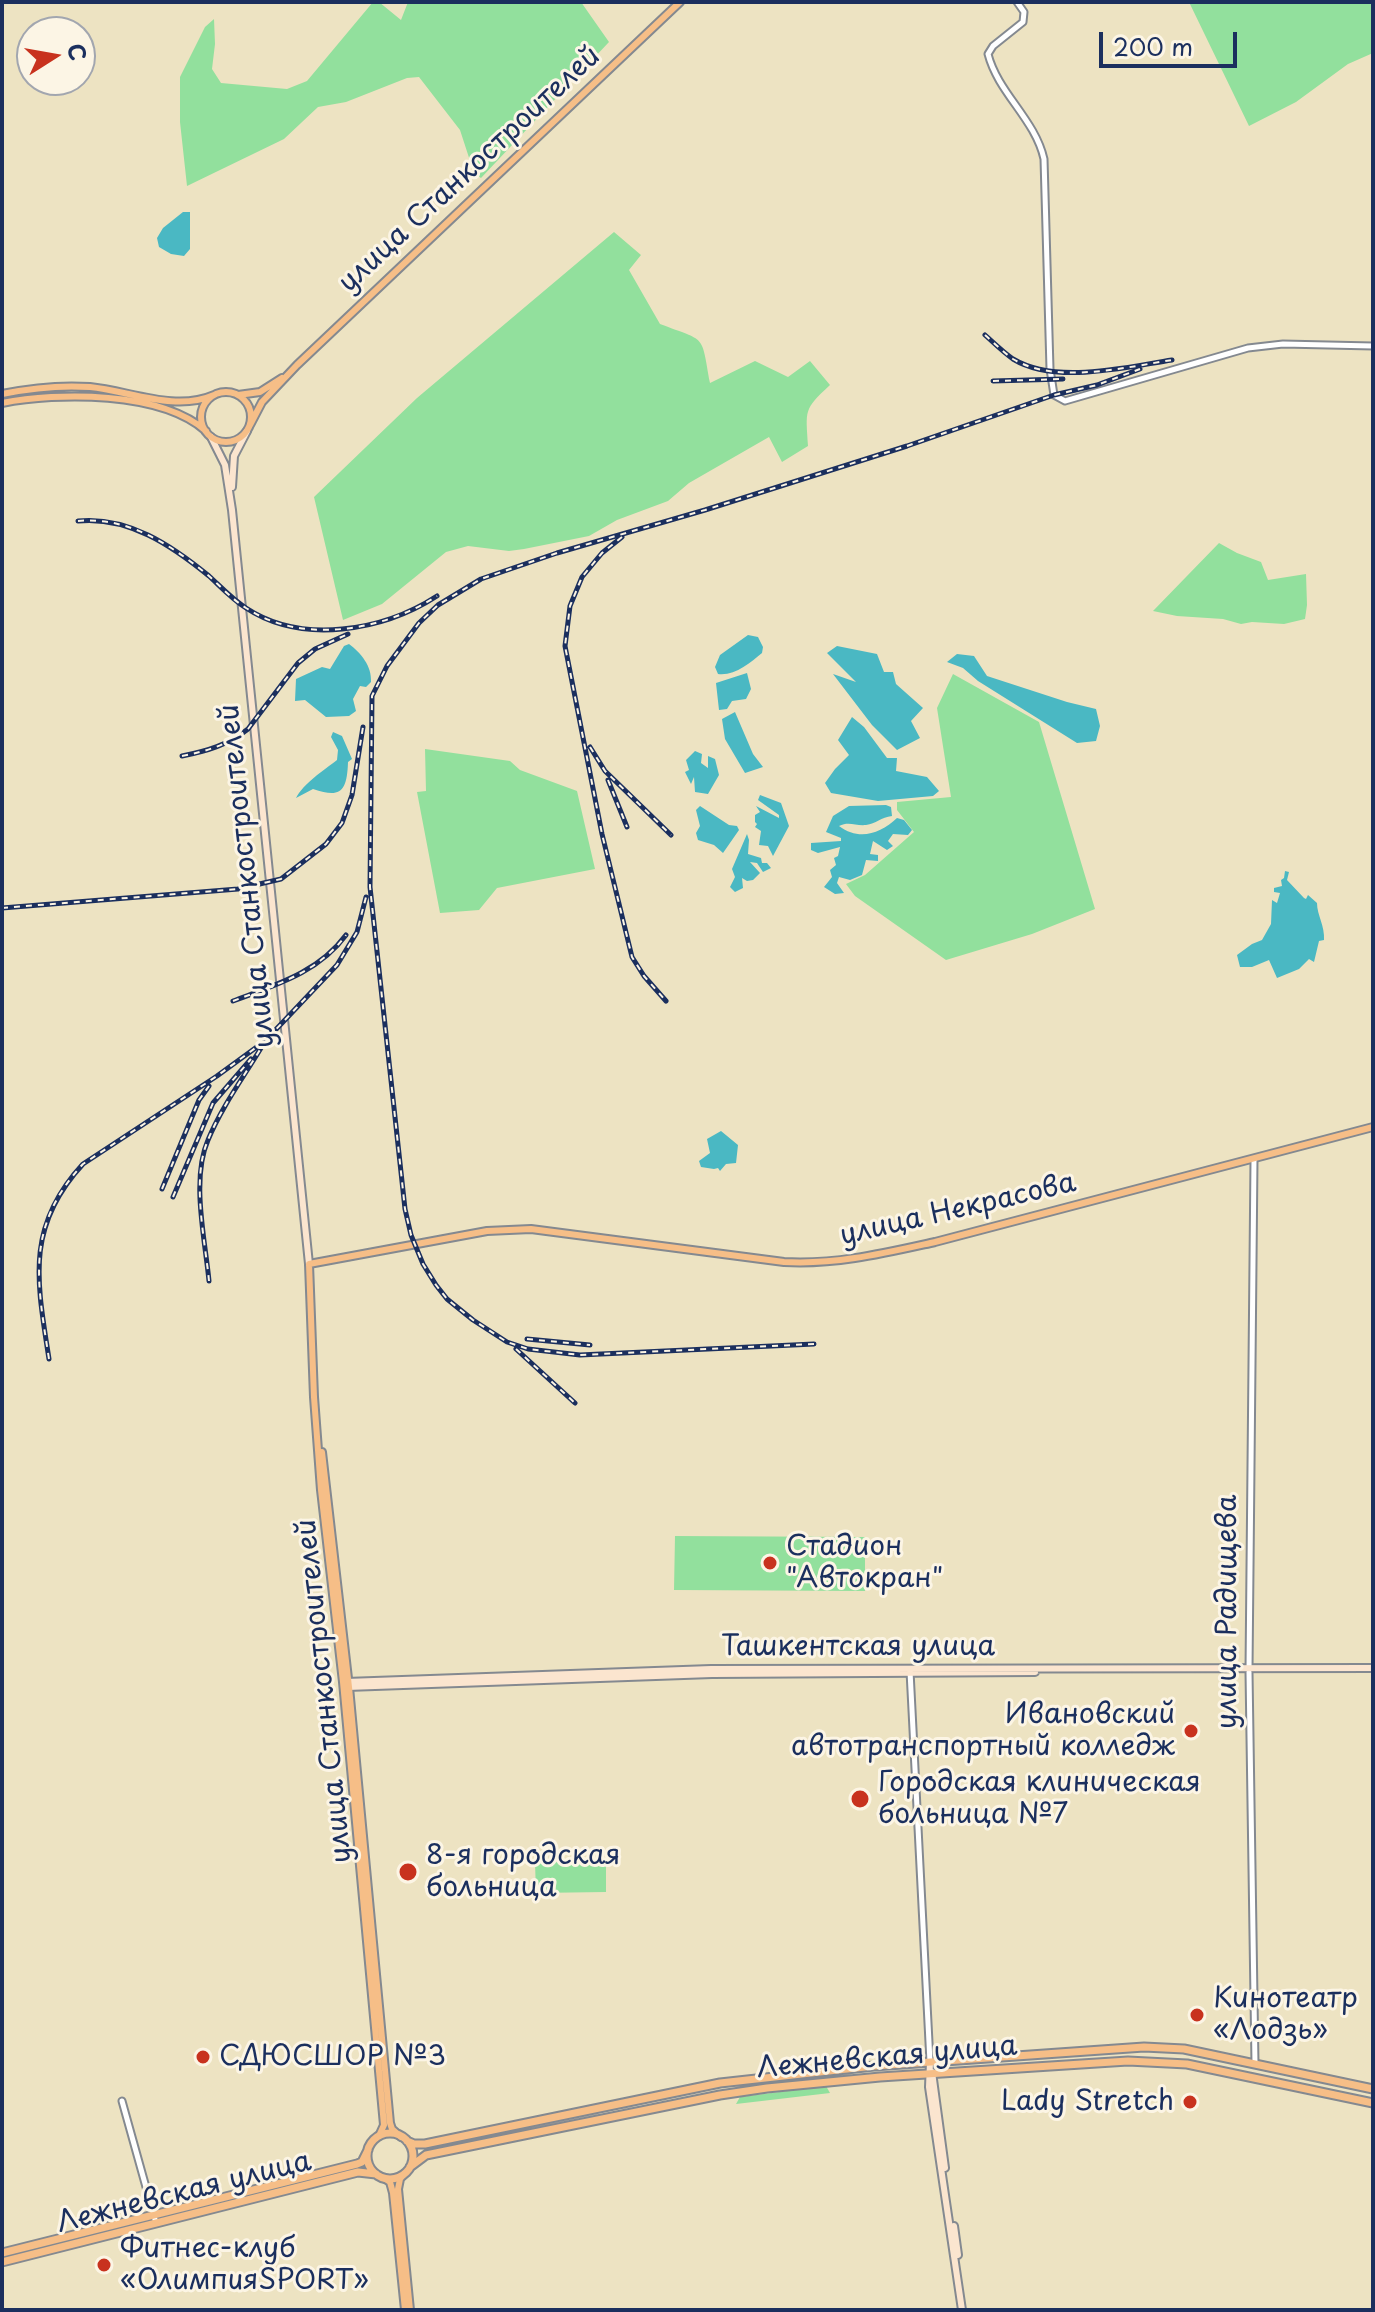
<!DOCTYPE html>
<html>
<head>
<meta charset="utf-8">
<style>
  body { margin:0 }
  #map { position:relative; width:1375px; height:2312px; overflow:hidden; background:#ede3c2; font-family:"Playpen Sans",sans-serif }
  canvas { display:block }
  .frame { position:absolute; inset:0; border:4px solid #1b2f5e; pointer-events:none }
  .north { position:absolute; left:16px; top:16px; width:80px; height:80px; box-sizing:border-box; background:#fcf5e5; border:2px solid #a2a6af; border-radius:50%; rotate:79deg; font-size:22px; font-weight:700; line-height:32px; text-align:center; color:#1b2f5e }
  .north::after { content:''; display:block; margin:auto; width:28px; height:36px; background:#c8321e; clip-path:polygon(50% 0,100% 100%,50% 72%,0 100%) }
  .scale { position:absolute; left:1099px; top:32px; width:138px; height:36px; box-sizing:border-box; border:4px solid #1b2f5e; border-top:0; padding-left:10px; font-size:24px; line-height:28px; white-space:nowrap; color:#1b2f5e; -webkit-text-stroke:6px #fcf5e5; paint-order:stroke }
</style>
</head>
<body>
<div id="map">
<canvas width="1375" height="2312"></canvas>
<div class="frame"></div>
<div class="north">С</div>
<div class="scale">200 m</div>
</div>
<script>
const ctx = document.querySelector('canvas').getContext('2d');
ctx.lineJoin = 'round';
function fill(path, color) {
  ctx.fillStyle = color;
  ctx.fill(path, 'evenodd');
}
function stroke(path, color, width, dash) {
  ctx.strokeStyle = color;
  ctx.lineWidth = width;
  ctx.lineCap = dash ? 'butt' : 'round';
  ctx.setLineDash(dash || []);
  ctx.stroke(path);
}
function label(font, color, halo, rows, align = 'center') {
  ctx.font = font + ' "Playpen Sans",sans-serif';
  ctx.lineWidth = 6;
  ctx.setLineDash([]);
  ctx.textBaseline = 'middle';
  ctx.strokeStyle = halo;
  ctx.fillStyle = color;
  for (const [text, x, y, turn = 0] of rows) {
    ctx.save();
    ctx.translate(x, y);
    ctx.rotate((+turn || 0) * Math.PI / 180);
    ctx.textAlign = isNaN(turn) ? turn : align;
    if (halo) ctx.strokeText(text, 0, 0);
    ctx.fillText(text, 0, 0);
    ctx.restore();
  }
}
fill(new Path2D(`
  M373 2H379L401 20 408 2H581L609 42 481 178 474 173 460 130 419 77 407 78 346 102 318 107 284 139 187 186 180 122V77L205 27 214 19 215 44 212 69 221 83 287 89 307 81Z
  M1189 2H1373V53L1348 64 1296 102 1249 126Z
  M614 232 641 255 629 270 660 324C707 342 701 333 710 383L755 361 788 377 810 361 830 385C803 410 806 410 808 446L782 462 769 437 689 483 668 501 617 520 589 536 524 549 509 551 468 546 446 552 382 604 343 620 314 497 417 398Z
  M1219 543 1237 553 1261 562 1268 580 1306 574 1307 605 1305 619 1284 624 1252 622 1241 624 1223 619 1177 616 1153 611Z
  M953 674 1039 722 1095 909 1032 934 946 960 855 896 846 884 865 875 914 832 897 810V802L951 797 937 708Z
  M425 749 510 761 520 770 577 791 595 869 497 888 479 910 440 913 417 792 426 791Z
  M675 1536 865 1537V1591L674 1590Z
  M606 1861V1892L536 1893 535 1862Z
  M826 2086 830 2093 736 2104 740 2097Z`), '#92e09d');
fill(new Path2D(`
  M183 212H190V249L184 256 171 254 159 247 157 238 163 228Z
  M748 635 758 637 763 647 762 653C750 663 735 676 718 674L715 667 720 655Z
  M349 644C361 653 372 666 371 682L366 687 360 686 353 699 356 711 349 716 326 717 305 700 295 701 296 679 322 667 330 669 344 646Z
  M837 646 877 654 884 672H893L896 684 923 708 911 721 920 738 897 750 872 725 833 674 856 682 827 653Z
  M957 654 974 656 987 676 1067 702 1096 709 1100 726 1096 741 1077 743 978 681 963 668 947 662Z
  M747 673 751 689 746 699 732 701 727 709 719 710 716 683Z
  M735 712 753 754 763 767 745 773 725 739 722 719Z
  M852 717 864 727 887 758H897L896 771 927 777 939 791 933 796 878 801 831 793 825 783 835 769 849 755 838 740Z
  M333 732 342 736 352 759 348 762C347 793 340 798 313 789L296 798C303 784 324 770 337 760L338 750 331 737Z
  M695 751 702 754 701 763 708 768V756L715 759 719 775 708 794 695 792 694 777 691 784 685 772 689 770 686 760Z
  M760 795 781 803 789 826 773 856 768 846 759 845 761 831 755 827 757 824 755 822V815L760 812 756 806 779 818V815L758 800Z
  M886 805 891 807 892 816C881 817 876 824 866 825 855 826 849 821 839 826 859 841 880 834 897 818L904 820 912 830 908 835 893 834 888 841 893 846 887 850 873 841 870 854 878 855V861L866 860 862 875 850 880 839 877 837 883 844 893 835 894 824 887 832 877 830 870 836 865 834 858 838 856 840 847 818 853 811 850V843L841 841V838L826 832 833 816 849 806Z
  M700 806 729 825 737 826 739 830 723 853 714 845 698 840 696 833 700 826 696 810Z
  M747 834 749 840 748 854 761 858 762 863H767L771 868 763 872 757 863 750 862 760 873 753 880 747 881 742 878 743 888 735 892 730 887 735 877 732 869Z
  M1285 871 1289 872 1287 880 1304 898 1306 899 1308 895 1317 903C1317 915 1325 926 1324 940L1319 941 1314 962 1309 959 1299 969 1277 978 1269 960 1252 967H1240L1237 955 1252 944 1262 940 1271 924 1272 900 1277 903 1280 893 1274 892V888L1282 886 1281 880 1284 878Z
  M721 1131 738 1145 736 1163 726 1164 720 1171 718 1168 714 1169 701 1167 699 1161 710 1153 707 1139Z`), '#4ab8c3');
const tertiary = new Path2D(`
  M1017 2 1024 12 1023 22 993 46 988 54C998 93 1035 119 1044 159L1050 369 1054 395 1065 401 1248 348 1283 344 1373 346
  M1249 1669 1254 1160
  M910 1671 930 2062
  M1249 1672 1255 2064
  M122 2101 156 2223`);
const secondary = new Path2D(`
  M211 437 225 465 232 510 309 1264
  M232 487 234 456 247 431
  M346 1682 711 1669 1373 1668
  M347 1687 712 1674 1035 1672
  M930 2062 929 2087 962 2310
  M932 2072 945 2168
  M954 2226 958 2255`);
const primary = new Path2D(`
  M201 417a25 25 0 1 1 50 0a25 25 0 1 1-50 0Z
  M2 394C31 388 61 385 90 387 130 391 175 412 214 395
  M238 395 260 392 282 378
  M2 403C58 392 161 391 206 431
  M250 425 262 402 297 365 680 2
  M322 1452 349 1687 390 2123 392 2129 401 2137
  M379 2136 384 2125 343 1682 321 1490 314 1397 309 1264 487 1231 531 1229 784 1262C836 1265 885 1253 935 1242L1373 1127
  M404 2174 400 2179 398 2189 410 2310
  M384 2178 390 2182 393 2193 405 2310`);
const trunk = new Path2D(`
  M367 2156a23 23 0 1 1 46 0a23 23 0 1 1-46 0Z
  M407 2141 414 2144H425L720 2083 874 2066 1144 2047 1184 2049 1373 2089
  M410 2167 426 2155 720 2095 767 2088 880 2077 1128 2061 1187 2064 1373 2103
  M2 2253 357 2164 362 2162 368 2150
  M2 2262 358 2172 376 2174`);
stroke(tertiary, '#848990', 9);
stroke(secondary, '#848990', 10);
stroke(primary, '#848990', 10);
stroke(trunk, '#848990', 11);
stroke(tertiary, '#fff', 5);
stroke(secondary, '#fbe5cf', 6);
stroke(primary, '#f6be87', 6);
stroke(trunk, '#f6be87', 7);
const rail = new Path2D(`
  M985 335C994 343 1003 352 1013 359 1056 385 1126 367 1172 360
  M993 381 1063 379
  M78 521C128 516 171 545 209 576 221 587 232 599 246 608 302 645 383 631 437 596
  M622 537 602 553 582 577 570 606 565 646 602 834 632 957 644 976 666 1001
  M590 747 605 771 671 835
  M182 756C207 751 228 745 248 729L298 663 315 649 348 634
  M608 780 627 827
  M2 908 238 889 281 879 326 844 342 823 352 795 363 727
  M233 1001C275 985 318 973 346 935
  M162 1189 199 1100 209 1086
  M173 1197 213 1103 251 1059
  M209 1281C205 1239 191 1179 208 1140 221 1108 243 1078 261 1048
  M527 1339 590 1345
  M814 1344 580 1355 528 1349 507 1342 473 1320 447 1299 436 1285 423 1264 411 1235 405 1209 370 887 372 696 387 666 419 623 438 605 481 579 557 553 705 510 907 446 1054 395 1097 385 1140 369
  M516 1349 575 1403
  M49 1359C37 1281 25 1227 83 1164L217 1076 265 1041 337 965 357 932 366 897`);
stroke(rail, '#1b2f5e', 5);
stroke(rail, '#fcf5e5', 2, [6]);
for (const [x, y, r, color] of [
  [770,1563,8,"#c8321e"],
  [1191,1731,8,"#c8321e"],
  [860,1799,10,"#c8321e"],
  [408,1872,10,"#c8321e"],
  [1197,2015,8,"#c8321e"],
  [203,2057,8,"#c8321e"],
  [1190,2102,8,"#c8321e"],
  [104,2265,8,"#c8321e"]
]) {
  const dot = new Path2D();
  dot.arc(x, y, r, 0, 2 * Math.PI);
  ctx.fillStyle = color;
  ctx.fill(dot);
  stroke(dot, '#fcf5e5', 3);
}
label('28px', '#1b2f5e', '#fcf5e5', [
  ["улица Станкостроителей",470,170,-43],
  ["улица Станкостроителей",248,876,-96],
  ["улица Некрасова",958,1210,-13],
  ["улица Радищева",1228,1612,-90],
  ["Ташкентская улица",858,1647],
  ["улица Станкостроителей",325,1691,-96],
  ["Лежневская улица",887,2058,-5],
  ["Лежневская улица",184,2193,-14]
]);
label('28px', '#1b2f5e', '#fcf5e5', [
  ["Стадион",786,1547],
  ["\"Автокран\"",786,1579],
  ["Ивановский",1175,1715,"right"],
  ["автотранспортный колледж",1175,1747,"right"],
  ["Городская клиническая",878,1783],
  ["больница №7",878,1815],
  ["8-я городская",426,1856],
  ["больница",426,1888],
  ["Кинотеатр",1213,1999],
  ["«Лодзь»",1213,2031],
  ["СДЮСШОР №3",219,2057],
  ["Lady Stretch",1174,2102,"right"],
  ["Фитнес-клуб",120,2249],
  ["«ОлимпияSPORT»",120,2281]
], 'left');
</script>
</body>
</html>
